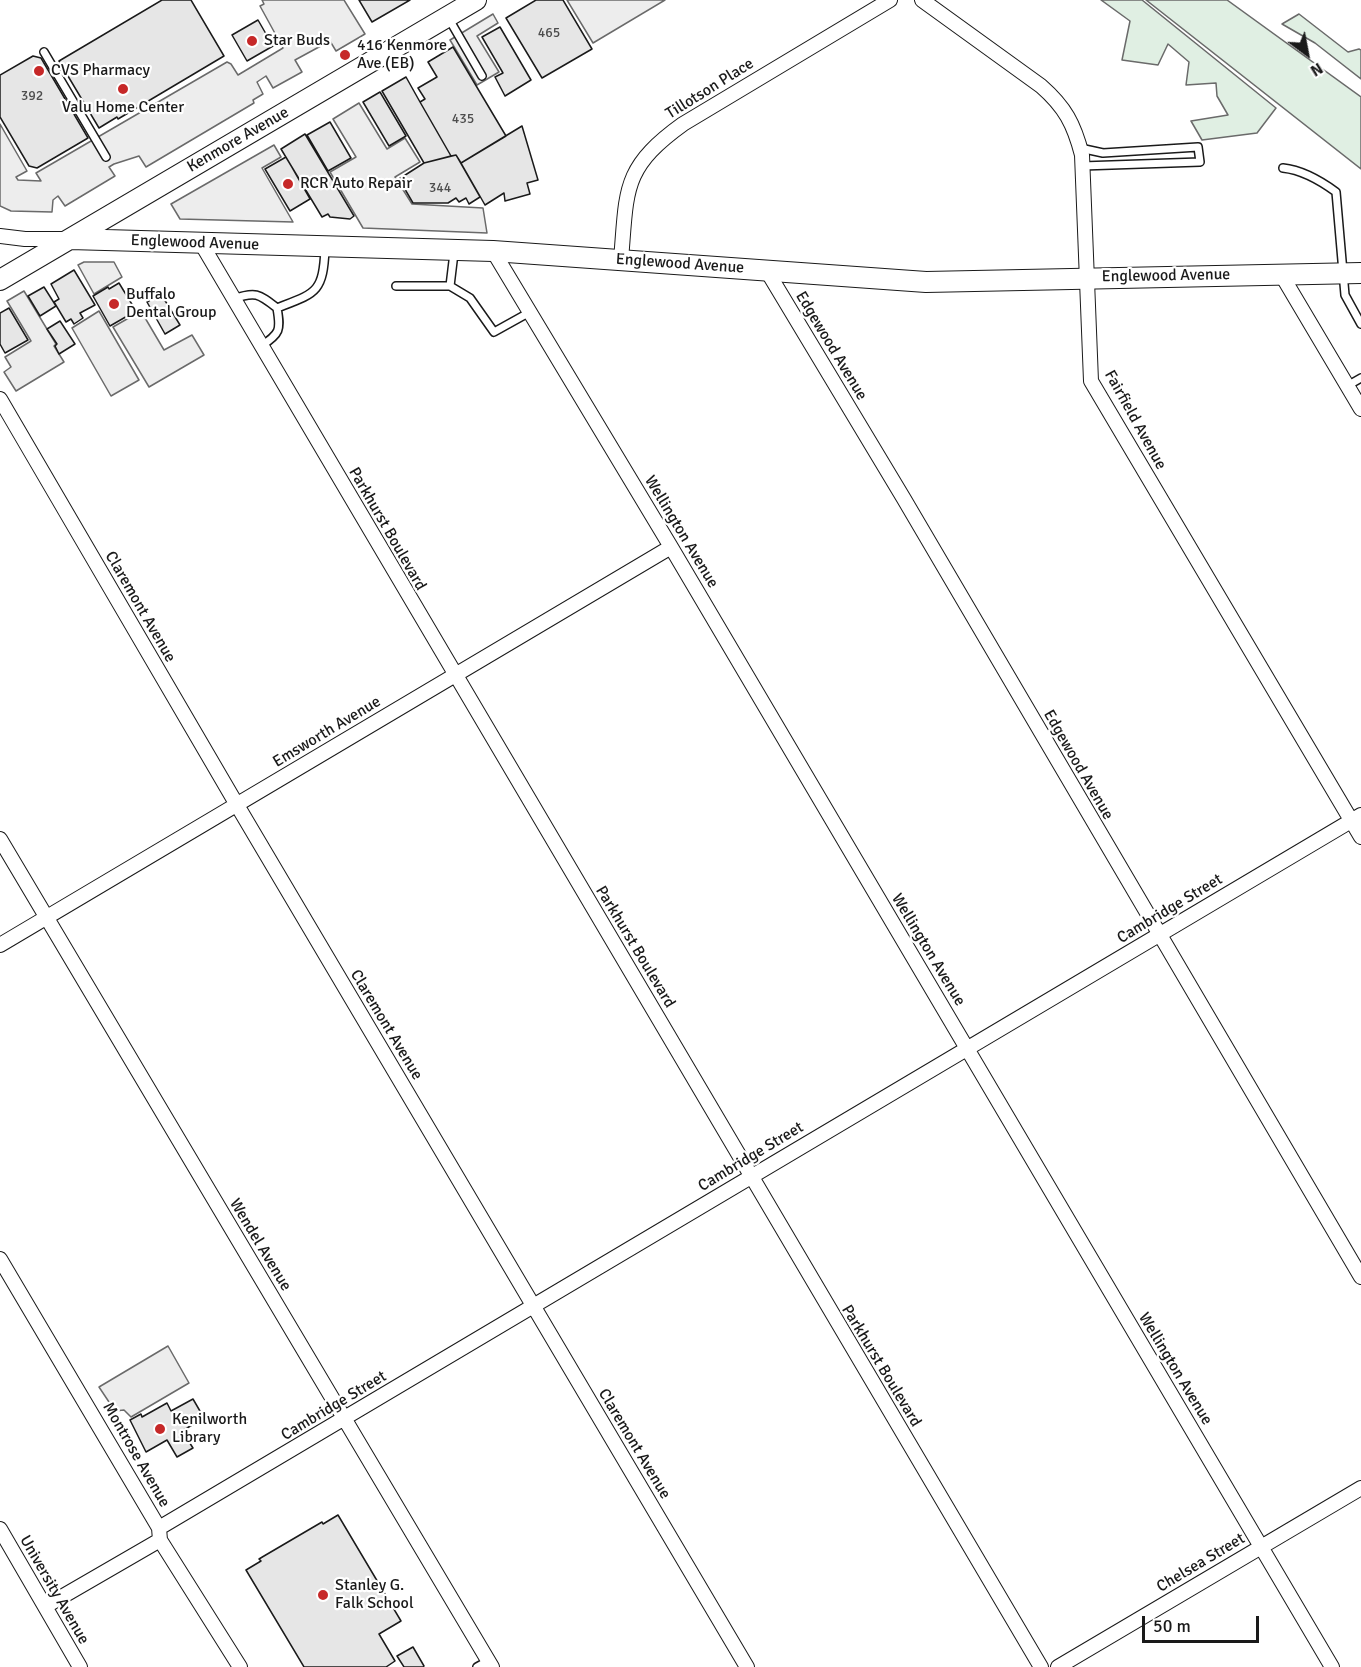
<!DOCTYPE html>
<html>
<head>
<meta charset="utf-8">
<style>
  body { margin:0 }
  #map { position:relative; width:1361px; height:1667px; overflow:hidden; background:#fff; font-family:Signika,sans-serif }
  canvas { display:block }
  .north { position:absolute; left:1277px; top:24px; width:60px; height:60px; -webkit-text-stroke:4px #fff; paint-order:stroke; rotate:148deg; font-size:16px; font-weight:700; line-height:24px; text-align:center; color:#1a1a1a }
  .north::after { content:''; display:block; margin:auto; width:21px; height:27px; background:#1a1a1a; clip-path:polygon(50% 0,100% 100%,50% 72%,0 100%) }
  .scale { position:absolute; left:1142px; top:1616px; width:117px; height:27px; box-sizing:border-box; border:3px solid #1a1a1a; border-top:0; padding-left:8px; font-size:18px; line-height:21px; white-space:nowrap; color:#1a1a1a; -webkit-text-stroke:4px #fff; paint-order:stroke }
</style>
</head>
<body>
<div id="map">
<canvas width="1361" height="1667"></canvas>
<div class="north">N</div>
<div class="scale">50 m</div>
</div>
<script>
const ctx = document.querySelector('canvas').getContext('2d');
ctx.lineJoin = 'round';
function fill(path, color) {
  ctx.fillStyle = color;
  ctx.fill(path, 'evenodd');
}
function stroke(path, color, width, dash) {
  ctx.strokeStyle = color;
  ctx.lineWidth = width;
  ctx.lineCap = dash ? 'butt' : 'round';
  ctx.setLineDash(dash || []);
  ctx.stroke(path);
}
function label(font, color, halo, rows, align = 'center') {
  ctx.font = font + ' Signika,sans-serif';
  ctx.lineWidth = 4.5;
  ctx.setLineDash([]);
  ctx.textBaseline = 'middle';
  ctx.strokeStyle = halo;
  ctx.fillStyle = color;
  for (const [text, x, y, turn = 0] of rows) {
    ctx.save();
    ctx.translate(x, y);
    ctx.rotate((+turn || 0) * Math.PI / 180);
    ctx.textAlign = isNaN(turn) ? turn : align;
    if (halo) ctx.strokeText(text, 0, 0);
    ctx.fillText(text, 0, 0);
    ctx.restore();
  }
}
const green = new Path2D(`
  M1101 0H1142L1276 108 1257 133 1202 140 1191 121 1228 115 1217 96 1216 83 1186 85 1189 62 1168 44 1158 65 1122 60 1130 21Z
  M1146 0H1227L1361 97V169Z
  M1299 14 1348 52 1359 49 1361 50V79L1315 43 1282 24Z`);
fill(green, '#e0efe3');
stroke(green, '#6a6a6a', 1.5);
const parking = new Path2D(`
  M262 0H344L365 34 336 51 330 41 295 60 302 72 273 88 266 76 257 82 263 94 253 100 254 103 146 167 139 156 114 164 109 167 115 176 65 206 58 196 53 200 52 212 11 211 0 206V124L27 171 16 177 18 180 41 181 36 173 227 62 231 64 238 75 283 48 260 6 264 4Z
  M567 0H665L593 43Z
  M493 14 498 23 477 36 499 72 477 85 450 40Z
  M359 103 387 149 405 138 420 162 395 177 412 204 483 208 487 233 363 228 330 172 356 157 333 119Z
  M274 145 281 157 262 168 293 222 180 219 171 204Z
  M84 262H114L122 277 94 294 78 265Z
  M24 291 56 344 54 346 64 362 16 391 4 372 11 367 5 357 31 341 7 301Z
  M99 311 139 380 111 396 72 328Z
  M141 311 164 350 192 335 204 355 149 387 113 327Z
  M168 1346 189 1383 131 1417 124 1410 115 1411 99 1387Z`);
fill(parking, '#ededed');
stroke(parking, '#6a6a6a', 1.5);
const building = new Path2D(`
  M162 0H191L224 56 118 119 117 117 99 128 59 61Z
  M359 0H410L372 22Z
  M536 0H563L592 49 542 78 506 18Z
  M258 20 273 46 247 61 232 35Z
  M500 27 531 80 505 96 495 77 503 73 482 37Z
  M453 47 506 136 461 163 456 155 451 156 420 102 425 99 418 88 437 77 428 62Z
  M33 56 41 58 88 138 37 168 29 166 0 117V75Z
  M406 77 420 102 451 156 424 163 382 91Z
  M380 92 406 136 389 146 363 102Z
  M330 122 351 158 328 171 307 135Z
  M522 126 538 180 527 183 530 194 505 201 504 193 485 205 461 163Z
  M305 134 354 216 350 219 330 217 328 214 322 217 281 149Z
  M456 155 480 197 469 204 466 198 459 202 456 198 448 203H413L399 179 424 163Z
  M286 157 310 199 290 211 265 169Z
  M74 270 95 305 80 313 83 318 74 324 71 319 66 322 54 302 59 299 51 284Z
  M119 283 136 311 110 326 93 296 108 287 109 289Z
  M44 287 56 306 40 316 28 296Z
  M161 294 180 325 165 334 147 302Z
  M9 308 28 340 5 353 0 344V313Z
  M60 321 75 344 59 354 55 346 57 344 47 329Z
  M193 1399 204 1418 182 1431 193 1448 177 1457 167 1440 146 1452 130 1420 141 1414 142 1417 167 1403 171 1411Z
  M338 1515 401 1621 379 1634 395 1661 386 1667H304L246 1570 261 1561 259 1559 264 1556 322 1522 323 1524Z
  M413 1647 424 1666 423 1667H404L397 1656Z`);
fill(building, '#e6e6e6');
stroke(building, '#1a1a1a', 1.5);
const lane = new Path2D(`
  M449 19 482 76
  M44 52 106 157
  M1080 148 1103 153 1198 147 1200 162 1082 166
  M1283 168C1302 170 1321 181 1336 192L1345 295 1361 324
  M396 286H450L470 298 494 332 530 312
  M450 286 454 253
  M233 299C256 291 259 294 277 308 316 293 323 293 325 249
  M261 346C280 334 281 330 277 308
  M1347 386 1361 378
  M477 1667 488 1661`);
const street = new Path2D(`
  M922 0 1041 86C1065 107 1074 124 1082 155L1091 381 1361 837
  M0 236 25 239H67
  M201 243 1041 1667
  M493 251 671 547 1332 1667
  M621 260C627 189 622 168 683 124L890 0
  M767 271 904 499 1361 1277
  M1281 274 1361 409
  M0 399 237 805 747 1667
  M0 839 492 1667
  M0 945 671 547
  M0 1259 159 1528 160 1540 240 1667
  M159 1528 1361 815
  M0 1529 80 1667
  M46 1606 160 1540
  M1058 1667 1361 1488`);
const secondary = new Path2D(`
  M70 239 493 251 926 282 1361 273
  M0 280 476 0`);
stroke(lane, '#1a1a1a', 10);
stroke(street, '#1a1a1a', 16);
stroke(secondary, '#1a1a1a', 22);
stroke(lane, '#fff', 7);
stroke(street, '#fff', 14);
stroke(secondary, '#fff', 20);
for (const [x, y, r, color] of [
  [252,41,6,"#c62828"],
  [345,55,6,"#c62828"],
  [39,71,6,"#c62828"],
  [123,89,6,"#c62828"],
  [288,184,6,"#c62828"],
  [114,304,6,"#c62828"],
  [160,1429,6,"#c62828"],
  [323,1595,6,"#c62828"]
]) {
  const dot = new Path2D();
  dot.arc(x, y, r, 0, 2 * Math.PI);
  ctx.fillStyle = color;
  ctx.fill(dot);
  stroke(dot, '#fff', 2);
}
label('14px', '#4d4d4d', null, [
  ["465",549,33],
  ["392",32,96],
  ["435",463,119],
  ["344",440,188]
]);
label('16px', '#1a1a1a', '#fff', [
  ["Star Buds",264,41],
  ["416 Kenmore",357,46],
  ["Ave (EB)",357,64],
  ["CVS Pharmacy",51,71],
  ["Valu Home Center",123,108,"center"],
  ["RCR Auto Repair",300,184],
  ["Buffalo",126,295],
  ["Dental Group",126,313],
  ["Kenilworth",172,1420],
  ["Library",172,1438],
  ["Stanley G.",335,1586],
  ["Falk School",335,1604]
], 'left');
label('16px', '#1a1a1a', '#fff', [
  ["Tillotson Place",710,89,-32],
  ["Kenmore Avenue",238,140,-30],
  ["Englewood Avenue",195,243,2],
  ["Englewood Avenue",680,264,4],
  ["Englewood Avenue",1166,276,-1],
  ["Edgewood Avenue",831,346,59],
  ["Fairfield Avenue",1135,420,61],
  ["Parkhurst Boulevard",387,529,60],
  ["Wellington Avenue",681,532,59],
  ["Claremont Avenue",140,607,60],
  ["Emsworth Avenue",327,732,-31],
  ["Edgewood Avenue",1078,765,60],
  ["Cambridge Street",1170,909,-31],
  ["Parkhurst Boulevard",635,947,59],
  ["Wellington Avenue",928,950,59],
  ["Claremont Avenue",386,1025,59],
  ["Cambridge Street",751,1157,-31],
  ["Wendel Avenue",260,1245,59],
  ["Parkhurst Boulevard",881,1366,59],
  ["Wellington Avenue",1175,1369,59],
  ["Cambridge Street",334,1406,-31],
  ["Claremont Avenue",634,1444,59],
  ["Montrose Avenue",136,1455,60],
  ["Chelsea Street",1201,1563,-31],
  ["University Avenue",54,1590,60]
]);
</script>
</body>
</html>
